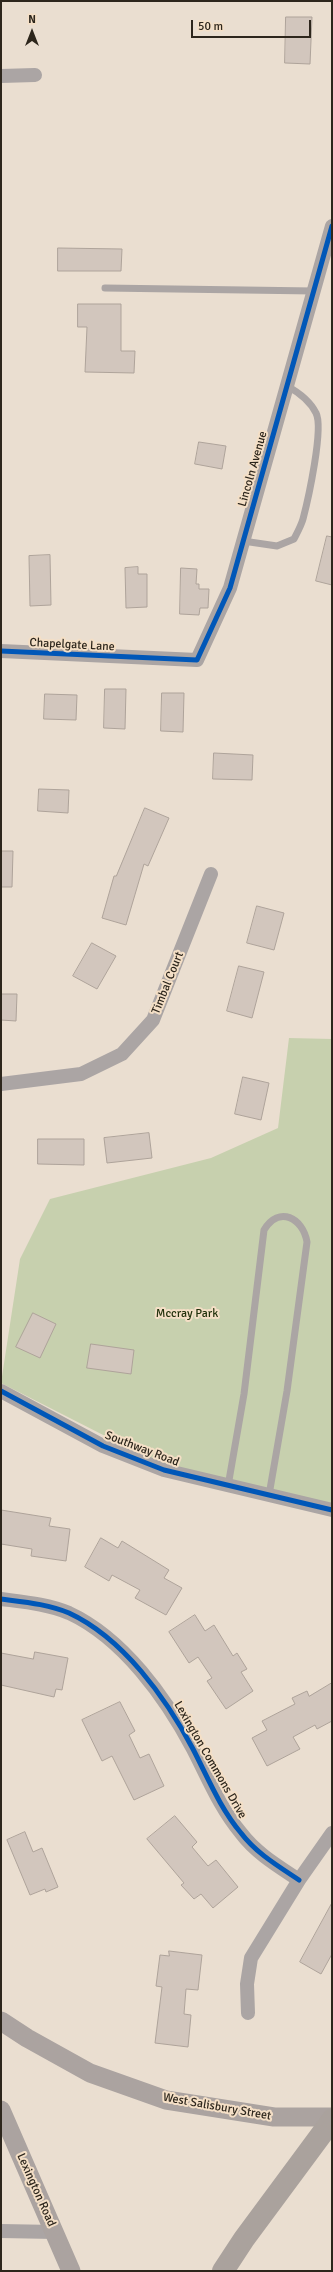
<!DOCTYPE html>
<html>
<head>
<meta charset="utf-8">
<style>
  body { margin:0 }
  #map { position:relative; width:333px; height:2272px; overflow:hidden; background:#eaded0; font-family:Signika,sans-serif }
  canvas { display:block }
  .frame { position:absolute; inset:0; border:2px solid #2d261c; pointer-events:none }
  .north { position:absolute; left:12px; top:12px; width:40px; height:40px; -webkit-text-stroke:3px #f4dfc6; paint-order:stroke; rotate:0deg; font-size:11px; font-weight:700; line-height:16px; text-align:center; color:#2d261c }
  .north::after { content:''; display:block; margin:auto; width:14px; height:18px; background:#2d261c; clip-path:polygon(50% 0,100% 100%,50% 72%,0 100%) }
  .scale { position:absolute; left:191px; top:20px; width:120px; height:18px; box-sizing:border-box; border:2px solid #2d261c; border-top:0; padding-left:5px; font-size:12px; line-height:14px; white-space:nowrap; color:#2d261c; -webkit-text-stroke:3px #f4dfc6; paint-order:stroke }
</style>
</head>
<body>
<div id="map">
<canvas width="333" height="2272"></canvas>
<div class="frame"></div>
<div class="north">N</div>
<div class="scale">50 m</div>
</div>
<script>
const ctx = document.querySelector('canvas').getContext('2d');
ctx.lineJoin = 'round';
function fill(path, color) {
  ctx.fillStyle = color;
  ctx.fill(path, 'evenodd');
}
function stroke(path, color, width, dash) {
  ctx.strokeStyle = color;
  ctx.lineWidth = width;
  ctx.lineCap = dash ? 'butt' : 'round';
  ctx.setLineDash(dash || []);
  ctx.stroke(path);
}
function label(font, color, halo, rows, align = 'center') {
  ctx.font = font + ' Signika,sans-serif';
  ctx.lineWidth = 4;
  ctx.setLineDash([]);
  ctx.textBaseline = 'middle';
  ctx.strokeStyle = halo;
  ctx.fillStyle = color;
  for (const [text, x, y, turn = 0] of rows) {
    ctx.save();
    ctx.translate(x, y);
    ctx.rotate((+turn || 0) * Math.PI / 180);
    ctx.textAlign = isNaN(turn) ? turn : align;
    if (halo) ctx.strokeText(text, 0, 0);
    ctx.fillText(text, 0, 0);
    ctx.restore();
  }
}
fill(new Path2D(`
  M289 1038 332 1039V1506L168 1468 1 1383 20 1259 50 1199 211 1158 278 1128Z`), '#c7d0ae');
const building = new Path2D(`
  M286 17H312L310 64 285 63Z
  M58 248 122 249 121 271H58Z
  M78 304H121V351H135L134 373 85 372 87 327H78Z
  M199 442 226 446 222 469 195 464Z
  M327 536 332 537V585L316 581Z
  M50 555 51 605 30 606 29 556Z
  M138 567V574H147V607L126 608 125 568Z
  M181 568 197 569 196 584H199V589H209L208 608H200L199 615 180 614Z
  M105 689H126L125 729 104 728Z
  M162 693H184L183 732 161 731Z
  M45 694 77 695 76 720 44 719Z
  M214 753 253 755 252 780 213 779Z
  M39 789 69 790 68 813 38 811Z
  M145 808 169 818 148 866 144 864 126 925 102 918 114 876H116Z
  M1 851H13L12 887H1Z
  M257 906 284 913 274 950 247 943Z
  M92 943 116 956 97 989 73 976Z
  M239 966 264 972 252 1018 227 1011Z
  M1 994H17L16 1021 1 1020Z
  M243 1077 269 1083 261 1120 235 1114Z
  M149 1133 152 1158 107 1163 104 1138Z
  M38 1139H84V1165L38 1164Z
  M33 1313 56 1324 40 1358 16 1347Z
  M91 1344 134 1350 131 1374 87 1368Z
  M1 1510 51 1518 49 1526 70 1529 66 1561 31 1556 32 1549 1 1544Z
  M101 1538 118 1548 122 1541 169 1570 164 1578 182 1588 166 1615 135 1598 140 1590 112 1575 109 1581 85 1567Z
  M195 1615 205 1631 214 1625 233 1656 237 1653 247 1669 241 1672 253 1691 226 1709 207 1681 212 1678 198 1657 189 1663 169 1632Z
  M35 1652 68 1658 62 1690 56 1689 54 1697 1 1685V1653L33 1659Z
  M332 1683V1721L317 1729 315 1725 293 1737 300 1749 267 1766 252 1738 267 1730 262 1721 295 1704 292 1698 307 1691 309 1696Z
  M120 1702 135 1731 129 1735 140 1758 149 1754 164 1786 134 1800 112 1756 102 1761 82 1720Z
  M175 1816 197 1842 192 1847 208 1866 216 1860 238 1887 213 1908 201 1894 194 1899 181 1885 184 1883 147 1839Z
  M25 1832 33 1852 42 1848 58 1887 46 1892 45 1889 30 1895 7 1840Z
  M332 1903V1954L321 1974 300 1962Z
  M169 1951 202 1955 198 1990 186 1989 184 2014 191 2015 188 2047 155 2043 162 1987 156 1986 160 1955 169 1956Z`);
fill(building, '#d2c6bd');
stroke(building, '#aea39a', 1);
stroke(new Path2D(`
  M105 288 314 291
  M243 541 277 546 294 539C297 533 301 526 303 519 308 500 324 428 316 413 310 401 298 392 287 386
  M228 1486 244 1394 264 1230C279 1205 303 1218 307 1242L287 1391 269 1495`), '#aba5a4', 7);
stroke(new Path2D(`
  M1 76 35 75
  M1 651 197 660 230 588 332 226
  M1 1084 81 1074 122 1054 153 1020 211 874
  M1 1391 103 1446 164 1470 332 1510
  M1 1599C24 1602 48 1604 69 1613 123 1638 166 1698 193 1749 208 1778 220 1808 241 1833 256 1853 278 1866 299 1880
  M248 2013 247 1984 251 1958 299 1880 332 1833
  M1 2231 55 2232`), '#aba5a4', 14);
stroke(new Path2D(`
  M1 2021 27 2038 90 2073 166 2100 274 2117H332
  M1 2110 71 2271`), '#aba3a0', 19);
stroke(new Path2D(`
  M223 2271 244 2239 332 2120`), '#aaa29d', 22);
stroke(new Path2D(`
  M1 651 197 660 230 588 332 226
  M1 1391 103 1446 164 1470 332 1510
  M1 1599C24 1602 48 1604 69 1613 123 1638 166 1698 193 1749 208 1778 220 1808 241 1833 256 1853 278 1866 299 1880`), '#0057b8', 5);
label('12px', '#2d261c', '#f4dfc6', [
  ["Lincoln Avenue",253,469,-74],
  ["Chapelgate Lane",72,645,3],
  ["Timbal Court",168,983,-68],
  ["Southway Road",142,1449,21],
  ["Lexington Commons Drive",210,1760,60],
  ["West Salisbury Street",217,2107,10],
  ["Lexington Road",36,2190,66]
]);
label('12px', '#22320c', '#f4dfc6', [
  ["Mccray Park",187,1314]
]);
</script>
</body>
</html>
